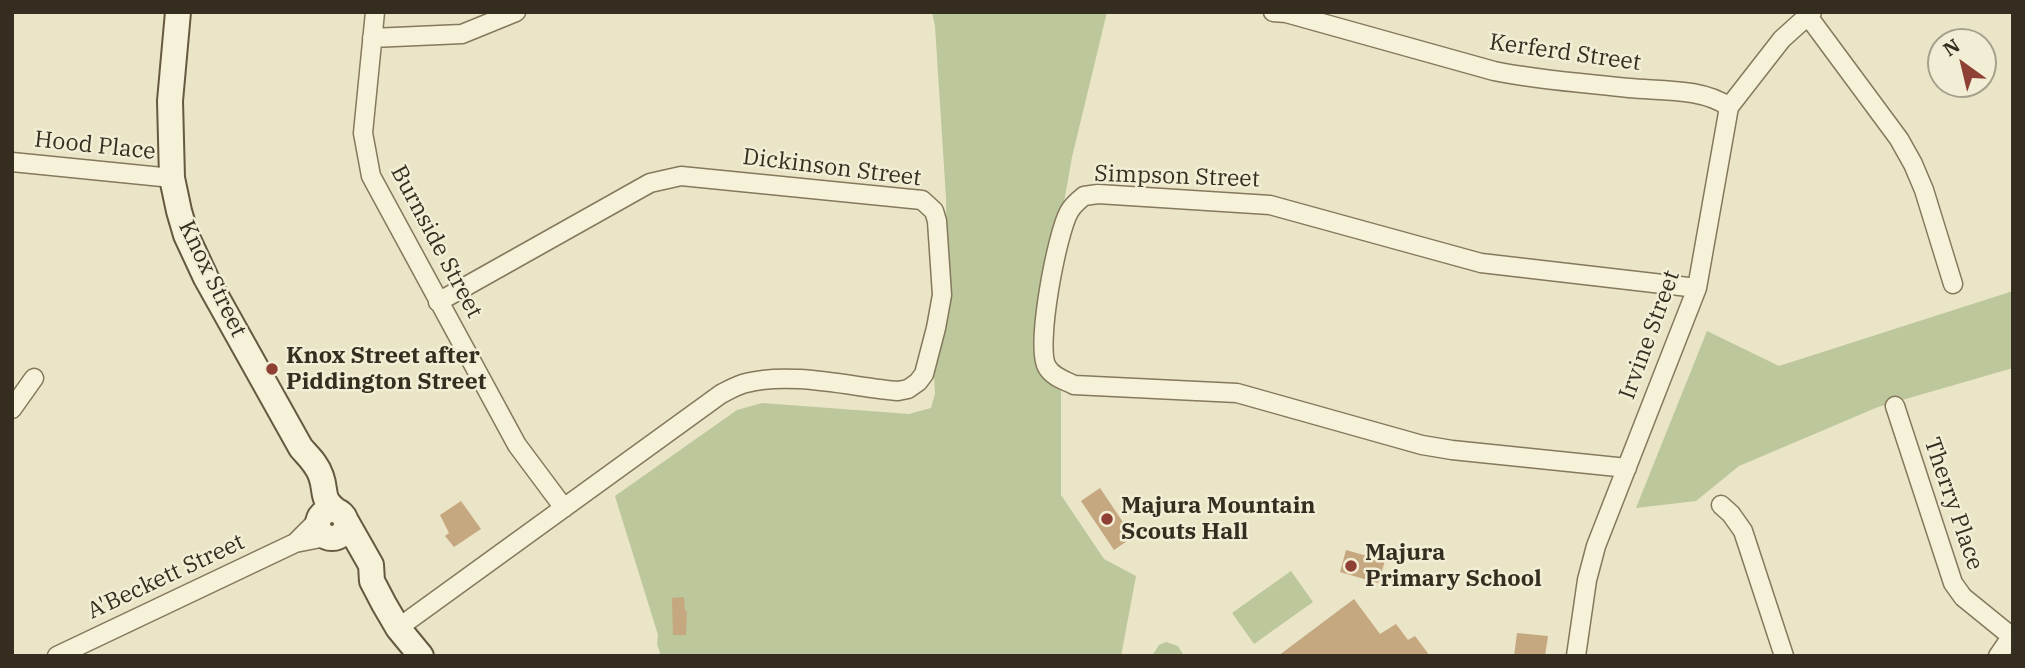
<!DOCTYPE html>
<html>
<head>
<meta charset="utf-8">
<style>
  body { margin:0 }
  #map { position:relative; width:2025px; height:668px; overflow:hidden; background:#eae5c6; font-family:"IBM Plex Serif",serif }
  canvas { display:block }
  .frame { position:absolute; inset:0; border:14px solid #352e20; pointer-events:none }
  .north { position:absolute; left:1927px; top:28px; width:70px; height:70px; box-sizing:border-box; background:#f2eed5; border:2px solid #a6a18d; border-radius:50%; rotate:326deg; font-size:19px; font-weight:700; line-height:28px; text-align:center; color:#352e20 }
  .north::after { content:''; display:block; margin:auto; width:24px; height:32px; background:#8d4033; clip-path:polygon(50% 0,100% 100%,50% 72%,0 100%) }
</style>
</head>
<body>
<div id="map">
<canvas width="2025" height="668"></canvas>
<div class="frame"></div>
<div class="north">N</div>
</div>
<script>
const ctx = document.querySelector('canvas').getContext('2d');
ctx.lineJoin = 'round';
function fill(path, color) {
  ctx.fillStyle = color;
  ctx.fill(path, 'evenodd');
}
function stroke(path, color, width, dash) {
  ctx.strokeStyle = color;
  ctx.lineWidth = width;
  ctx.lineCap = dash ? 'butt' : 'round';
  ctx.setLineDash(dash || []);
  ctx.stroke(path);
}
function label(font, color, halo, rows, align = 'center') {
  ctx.font = font + ' "IBM Plex Serif",serif';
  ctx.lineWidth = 5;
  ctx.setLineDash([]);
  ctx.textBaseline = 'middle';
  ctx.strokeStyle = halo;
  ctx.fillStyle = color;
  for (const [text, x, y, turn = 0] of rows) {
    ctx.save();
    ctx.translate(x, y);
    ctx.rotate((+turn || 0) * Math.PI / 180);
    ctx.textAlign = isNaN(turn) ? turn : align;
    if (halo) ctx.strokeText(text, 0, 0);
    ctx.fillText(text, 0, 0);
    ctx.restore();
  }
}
fill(new Path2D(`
  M932 12H1107L1072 157 1036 361 1045 378 1061 389V495L1104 559 1136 576 1121 656H661L657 644 658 635 615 496 737 410 762 403 909 414 931 408 935 394 934 376 948 304 946 198 935 26Z
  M2013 291V368L1878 407 1739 466 1696 501 1636 508 1707 331 1779 366Z
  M1291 571 1313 602 1254 644 1232 613Z
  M1166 642 1178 646 1184 656H1152L1159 645Z`), '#bcc79b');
fill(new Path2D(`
  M1100 488 1133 537 1114 550 1081 501Z
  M461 501 481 529 454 547 445 536 449 533 440 515Z
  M1346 550 1385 561 1378 583 1340 572Z
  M684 597 685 611H687L686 635H673L672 598Z
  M1354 599 1380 634 1396 624 1408 640 1415 636 1430 656H1278Z
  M1517 633 1548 636 1545 656H1514Z`), '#c5a780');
const street = new Path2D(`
  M375 12 363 133 371 176 517 445 564 508
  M1273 12 1286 13 1494 71C1538 80 1583 83 1629 88 1660 91 1703 88 1729 107
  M1805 12 1899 139 1913 164 1924 190 1953 284
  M372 38 462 34 516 12
  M12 162 172 178
  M1895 406 1953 583 1963 597 2011 636
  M12 409 34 378
  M1627 468 1452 450 1422 445 1237 393 1074 385C1064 380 1053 377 1047 367 1035 347 1057 233 1069 212 1072 206 1079 200 1084 196L1098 194 1270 205 1481 263 1697 288
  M1721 505 1731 514 1743 531 1784 656
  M295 543 318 520
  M398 628 721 394C729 390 737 385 746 383 790 371 852 387 898 391L908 389 918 382 924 374 936 328 942 295 937 221 934 211 922 200 681 176 650 183 438 302
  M57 656 295 543 326 537
  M1576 656 1587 580 1596 546 1697 288 1729 107 1782 39 1812 12
  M1998 656 2013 634`);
const secondary = new Path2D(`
  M178 12 170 101 172 178 179 211 186 235 206 278 301 448C309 457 317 464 321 476 327 493 320 498 337 511
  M318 524a14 14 0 1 1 28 0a14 14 0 1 1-28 0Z
  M346 521 371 565 372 581 384 604 398 628 421 656`);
stroke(street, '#84785d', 21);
stroke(secondary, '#665941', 28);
stroke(street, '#f6f1d9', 18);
stroke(secondary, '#f6f1d9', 24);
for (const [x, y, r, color] of [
  [272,369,7,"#8d4033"],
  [1107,519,7,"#8d4033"],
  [1351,566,7,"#8d4033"]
]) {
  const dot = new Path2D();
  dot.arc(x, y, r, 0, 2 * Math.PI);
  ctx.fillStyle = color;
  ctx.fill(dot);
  stroke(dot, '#f2eed5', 2.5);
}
label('23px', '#352e20', '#f2eed5', [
  ["Kerferd Street",1565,53,8],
  ["Hood Place",95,146,6],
  ["Dickinson Street",832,168,7],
  ["Simpson Street",1177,177,2],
  ["Burnside Street",436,242,62],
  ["Knox Street",212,279,64],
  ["Irvine Street",1650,335,-70],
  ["Therry Place",1953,504,71],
  ["A'Beckett Street",166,577,-25]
]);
label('bold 23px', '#352e20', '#f2eed5', [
  ["Knox Street after",286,356],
  ["Piddington Street",286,382],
  ["Majura Mountain",1121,506],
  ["Scouts Hall",1121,532],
  ["Majura",1365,553],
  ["Primary School",1365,579]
], 'left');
</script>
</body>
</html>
